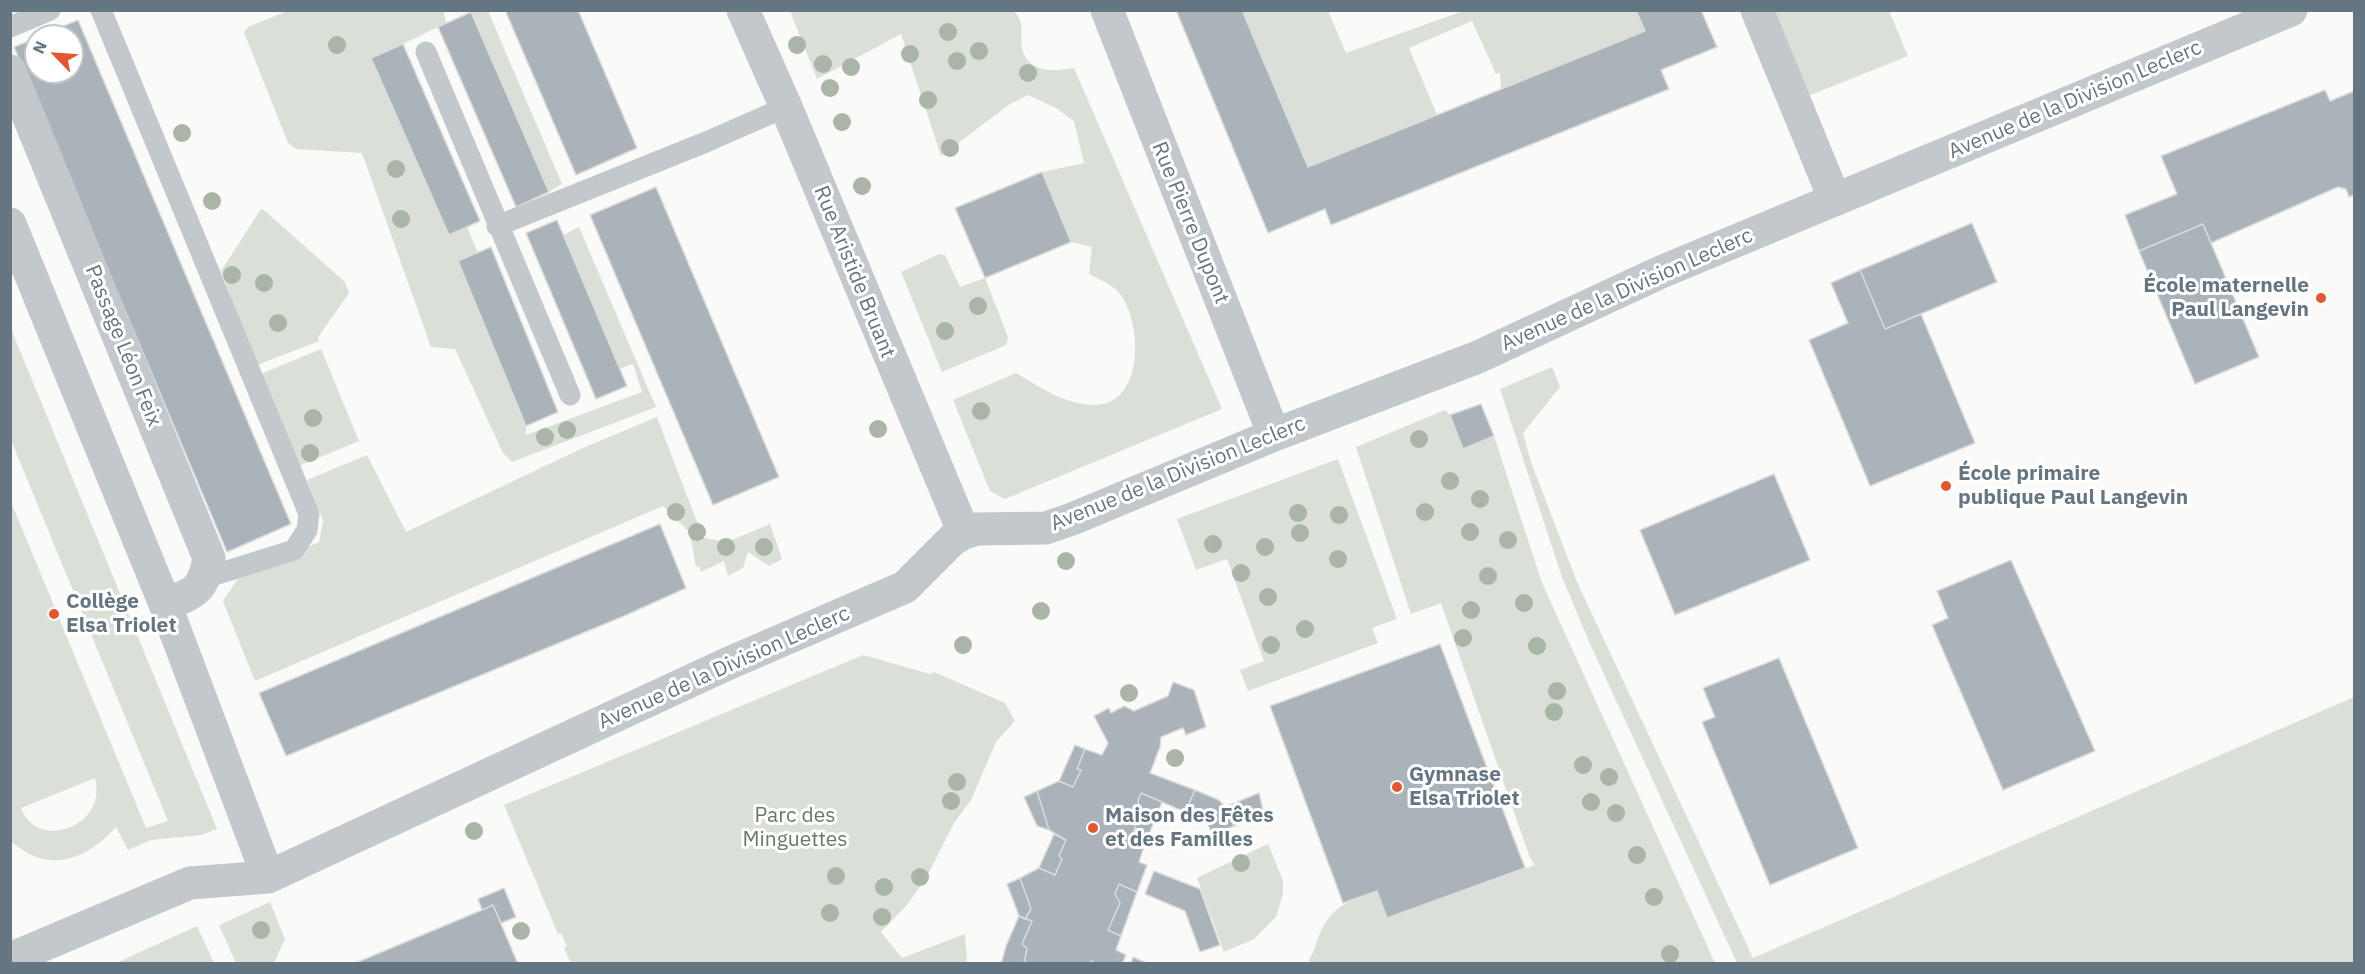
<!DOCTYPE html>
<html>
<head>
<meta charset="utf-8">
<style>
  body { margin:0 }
  #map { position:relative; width:2365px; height:974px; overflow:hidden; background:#fafaf8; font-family:"IBM Plex Sans",sans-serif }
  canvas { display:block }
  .frame { position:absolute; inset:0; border:12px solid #657683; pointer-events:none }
  .north { position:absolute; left:24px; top:24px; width:60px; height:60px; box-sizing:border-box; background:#fff; border:2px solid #c1c8cd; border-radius:50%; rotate:295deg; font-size:16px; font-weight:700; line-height:24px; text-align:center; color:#657683 }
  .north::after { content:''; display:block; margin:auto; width:21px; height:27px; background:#e4572e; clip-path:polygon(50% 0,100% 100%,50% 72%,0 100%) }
</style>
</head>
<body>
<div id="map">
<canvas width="2365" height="974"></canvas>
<div class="frame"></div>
<div class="north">N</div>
</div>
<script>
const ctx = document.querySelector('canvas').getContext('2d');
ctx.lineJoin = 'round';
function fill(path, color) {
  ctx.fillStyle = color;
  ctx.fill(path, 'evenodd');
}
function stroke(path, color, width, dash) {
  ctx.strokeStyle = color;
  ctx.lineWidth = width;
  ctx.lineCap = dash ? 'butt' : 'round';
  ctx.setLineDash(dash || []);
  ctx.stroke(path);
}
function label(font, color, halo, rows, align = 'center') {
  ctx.font = font + ' "IBM Plex Sans",sans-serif';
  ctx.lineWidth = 6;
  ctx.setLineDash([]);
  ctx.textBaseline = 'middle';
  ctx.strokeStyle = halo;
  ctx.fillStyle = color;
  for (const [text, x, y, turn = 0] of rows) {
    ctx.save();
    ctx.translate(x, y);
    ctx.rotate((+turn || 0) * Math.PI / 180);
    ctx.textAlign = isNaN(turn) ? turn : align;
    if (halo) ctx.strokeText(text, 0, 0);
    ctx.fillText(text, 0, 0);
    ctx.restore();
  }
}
fill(new Path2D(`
  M288 11H446L444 12 446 23 403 44 449 235 467 227 478 253 459 261 526 426V435L642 392 633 364 619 369 563 235 579 227 656 407 512 462 503 453 455 349 431 347 362 153 296 149 288 143 244 32 248 27Z
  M471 11H488L562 184 549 192Z
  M790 11H1014C1027 26 1018 36 1023 52 1031 74 1056 71 1074 68L1222 409 1005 499 990 491 953 400 1016 373C1039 387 1068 406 1096 405 1145 403 1142 322 1120 294 1114 285 1098 279 1089 274L1092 247 1071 242 1042 172 1084 163 1074 121 1056 108 1028 95 1010 104 941 156 901 34 817 79Z
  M1242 11H1328L1346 53 1463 11H1636L1645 31 1501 89 1500 72 1496 74 1472 21 1409 48 1437 115 1308 167Z
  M1773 11H1889L1908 56 1808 96Z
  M261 209 264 210 345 282 349 293 318 337 319 341 257 365 221 271Z
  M939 254 945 255 960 287 985 278 1008 337 1006 345 942 372 901 272Z
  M11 329 217 829 201 835 151 840 128 850 116 827C86 860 48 875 11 841V502L146 828 168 821 11 440ZM95 778C108 827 37 852 21 808Z
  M321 349 359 441 299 466 261 374Z
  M1552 367 1560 387 1523 433 1531 462 1577 582 1753 958 2354 697V963H1737L1590 644 1562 577 1500 389Z
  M1445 410 1450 415 1463 449 1494 436 1542 583 1715 963 1310 964 1309 960C1315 950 1317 939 1322 929 1335 904 1353 899 1377 891L1387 918 1535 865 1530 858 1441 603 1411 614 1356 447Z
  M657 417 703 538 727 542 770 524 782 559 769 566 748 552 743 568 728 576 724 561 701 572 699 566 696 567 690 533 663 506 255 681 223 601 239 577 319 542 323 521 307 480 367 455 406 532 583 448Z
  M1338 459 1397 619 1372 628 1378 643 1248 691 1240 670 1264 661 1227 559 1196 570 1177 519Z
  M863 655 930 674 934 672 1005 703 1015 721 996 742 971 800 954 823 925 880 907 905 881 932 902 958 965 934 967 963H571L564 948 567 946 561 933 558 934 504 805Z
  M1268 844 1283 881V894L1276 917 1254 939 1224 952 1197 878Z
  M270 902 285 939 274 963H236L219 925Z
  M197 926 214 963H116Z`), '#dadfd7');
const building = new Path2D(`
  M505 10H578L637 148 576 175Z
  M1176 10H1242L1308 167 1645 31 1636 10H1701L1717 47 1661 70 1669 89 1331 225 1325 209 1268 233Z
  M471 12 549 192 516 207 438 27Z
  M78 20 291 524 227 552 14 47 36 38V72H72V36H40Z
  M403 44 480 221 449 235 371 58Z
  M2325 90 2330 101 2354 91V195L2349 197 2346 189 2338 187 2211 243 2203 224 2139 251 2125 215 2177 194 2161 156Z
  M1042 172 1071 242 985 278 955 208Z
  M656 187 779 477 713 505 590 215Z
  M557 220 627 386 596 399 526 233Z
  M1972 223 1997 282 1885 329 1860 270Z
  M2203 224 2259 357 2195 384 2139 251Z
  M491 247 558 412 526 426 458 261Z
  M1860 270 1885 329 1921 314 1975 443 1870 486 1809 340 1848 323 1831 283Z
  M1481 404 1494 436 1463 449 1450 415Z
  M1774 474 1810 560 1675 615 1640 530Z
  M660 524 686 588 624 616 286 756 259 693Z
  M2011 560 2095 751 2003 790 1932 625 1948 618 1937 591Z
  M1440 644 1525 868 1387 918 1377 891 1343 903 1270 706Z
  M1779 658 1858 848 1770 885 1702 722 1715 717 1703 688Z
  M1173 682 1194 690 1206 727 1186 735 1183 728 1161 737 1160 747 1150 773 1195 790 1185 812 1141 793 1138 800 1140 814 1130 841 1144 847 1139 862 1147 865 1137 892 1119 884 1115 894 1120 903 1108 930 1121 936 1116 950 1126 955 1122 964H1096L1091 961 1090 964H1024L1027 948 1022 944 1032 921 1025 919 1031 909 1020 878 1039 868 1055 875 1062 859 1059 856 1066 840 1049 830 1037 791 1059 781 1073 787 1081 770 1077 769 1085 749 1102 755 1108 743 1094 716 1109 708 1111 713 1124 706 1134 711 1168 696Z
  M1075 745 1085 749 1077 769 1081 770 1073 787 1059 781Z
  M1195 790 1219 800 1224 806H1227L1234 826 1213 836 1206 820 1185 812Z
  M1037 791 1049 830 1037 826 1024 797Z
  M1141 793 1162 802 1144 847 1130 841 1140 814 1138 800Z
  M1259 793 1264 814 1234 826 1227 806Z
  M1054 834 1066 840 1059 856 1062 859 1055 875 1039 868Z
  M1154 871 1200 889 1220 945 1200 952 1185 911 1145 894Z
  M1020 878 1031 909 1025 919 1019 916 1007 884Z
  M1119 884 1137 892 1121 936 1108 930 1120 903 1115 894Z
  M504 888 516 917 501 923 493 905 482 910 478 899Z
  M493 905 518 964H353L482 910Z
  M1019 916 1032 921 1022 944 1027 948 1024 964H1001L1006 946Z
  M1133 957 1149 964H1131Z`);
fill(building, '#aab3b9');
stroke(building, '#dcdcda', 1.5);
stroke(new Path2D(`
  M101 10 309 514 307 530 294 550 205 578
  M10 27 50 10
  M426 52 570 395
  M497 226 706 142 786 107`), '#c3c8cc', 21);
stroke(new Path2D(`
  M743 10 786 107 964 533
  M1107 10 1274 435
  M1757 10 1835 200
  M10 71 209 558C203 591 195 593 165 604
  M10 224 165 604 268 877
  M10 959 190 883 268 877 727 664 905 587 952 540 964 533 977 529 1046 528 1072 519 1274 435 1478 357 1661 272 2291 10`), '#c3c8cc', 33);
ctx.fillStyle = '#aab4a7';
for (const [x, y] of [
  [948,32],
  [337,45],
  [797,45],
  [979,51],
  [910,54],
  [957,61],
  [823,64],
  [851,67],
  [1028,73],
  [830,88],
  [928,100],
  [842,122],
  [182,133],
  [950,148],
  [396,169],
  [862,186],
  [212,201],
  [401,219],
  [232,275],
  [264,283],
  [978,306],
  [278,323],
  [945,331],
  [981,411],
  [313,418],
  [878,429],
  [567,430],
  [545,437],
  [1419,439],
  [310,453],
  [1450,481],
  [1480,499],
  [676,512],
  [1425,512],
  [1298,513],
  [1339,515],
  [697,532],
  [1470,532],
  [1300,533],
  [1508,540],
  [1213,544],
  [726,547],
  [764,547],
  [1265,547],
  [1338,559],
  [1066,561],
  [1241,573],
  [1488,576],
  [1268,597],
  [1524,603],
  [1471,610],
  [1041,611],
  [1305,629],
  [1463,638],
  [963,645],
  [1271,645],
  [1537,646],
  [1557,691],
  [1129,693],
  [1554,712],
  [1175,758],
  [1583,765],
  [1609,777],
  [957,782],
  [951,801],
  [1591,802],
  [1616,813],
  [474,831],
  [1637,855],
  [1241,863],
  [836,876],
  [920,877],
  [884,887],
  [1654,897],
  [830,913],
  [882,917],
  [261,930],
  [521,931],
  [1670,954]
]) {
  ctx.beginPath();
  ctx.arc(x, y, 9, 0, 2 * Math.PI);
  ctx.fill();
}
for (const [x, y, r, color] of [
  [2321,298,6,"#e4572e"],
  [1946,486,6,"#e4572e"],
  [54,614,6,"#e4572e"],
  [1397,787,6,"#e4572e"],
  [1093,828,6,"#e4572e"]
]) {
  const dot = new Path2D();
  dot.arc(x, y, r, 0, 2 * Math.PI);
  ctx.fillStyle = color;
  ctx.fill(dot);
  stroke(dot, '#fff', 2);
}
label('21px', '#657683', '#fff', [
  ["Avenue de la Division Leclerc",2075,100,-23],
  ["Rue Pierre Dupont",1190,223,68],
  ["Rue Aristide Bruant",854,272,68],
  ["Avenue de la Division Leclerc",1627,290,-24],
  ["Passage Léon Feix",123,346,68],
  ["Avenue de la Division Leclerc",1178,474,-22],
  ["Avenue de la Division Leclerc",724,668,-24]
]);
label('bold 21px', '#657683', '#fff', [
  ["École maternelle",2309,286,"right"],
  ["Paul Langevin",2309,310,"right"],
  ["École primaire",1958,474],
  ["publique Paul Langevin",1958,498],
  ["Collège",66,602],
  ["Elsa Triolet",66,626],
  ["Gymnase",1409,775],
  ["Elsa Triolet",1409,799],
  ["Maison des Fêtes",1105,816],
  ["et des Familles",1105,840]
], 'left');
label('21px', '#687a64', '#fff', [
  ["Parc des",795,816],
  ["Minguettes",795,840]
]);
</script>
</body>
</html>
